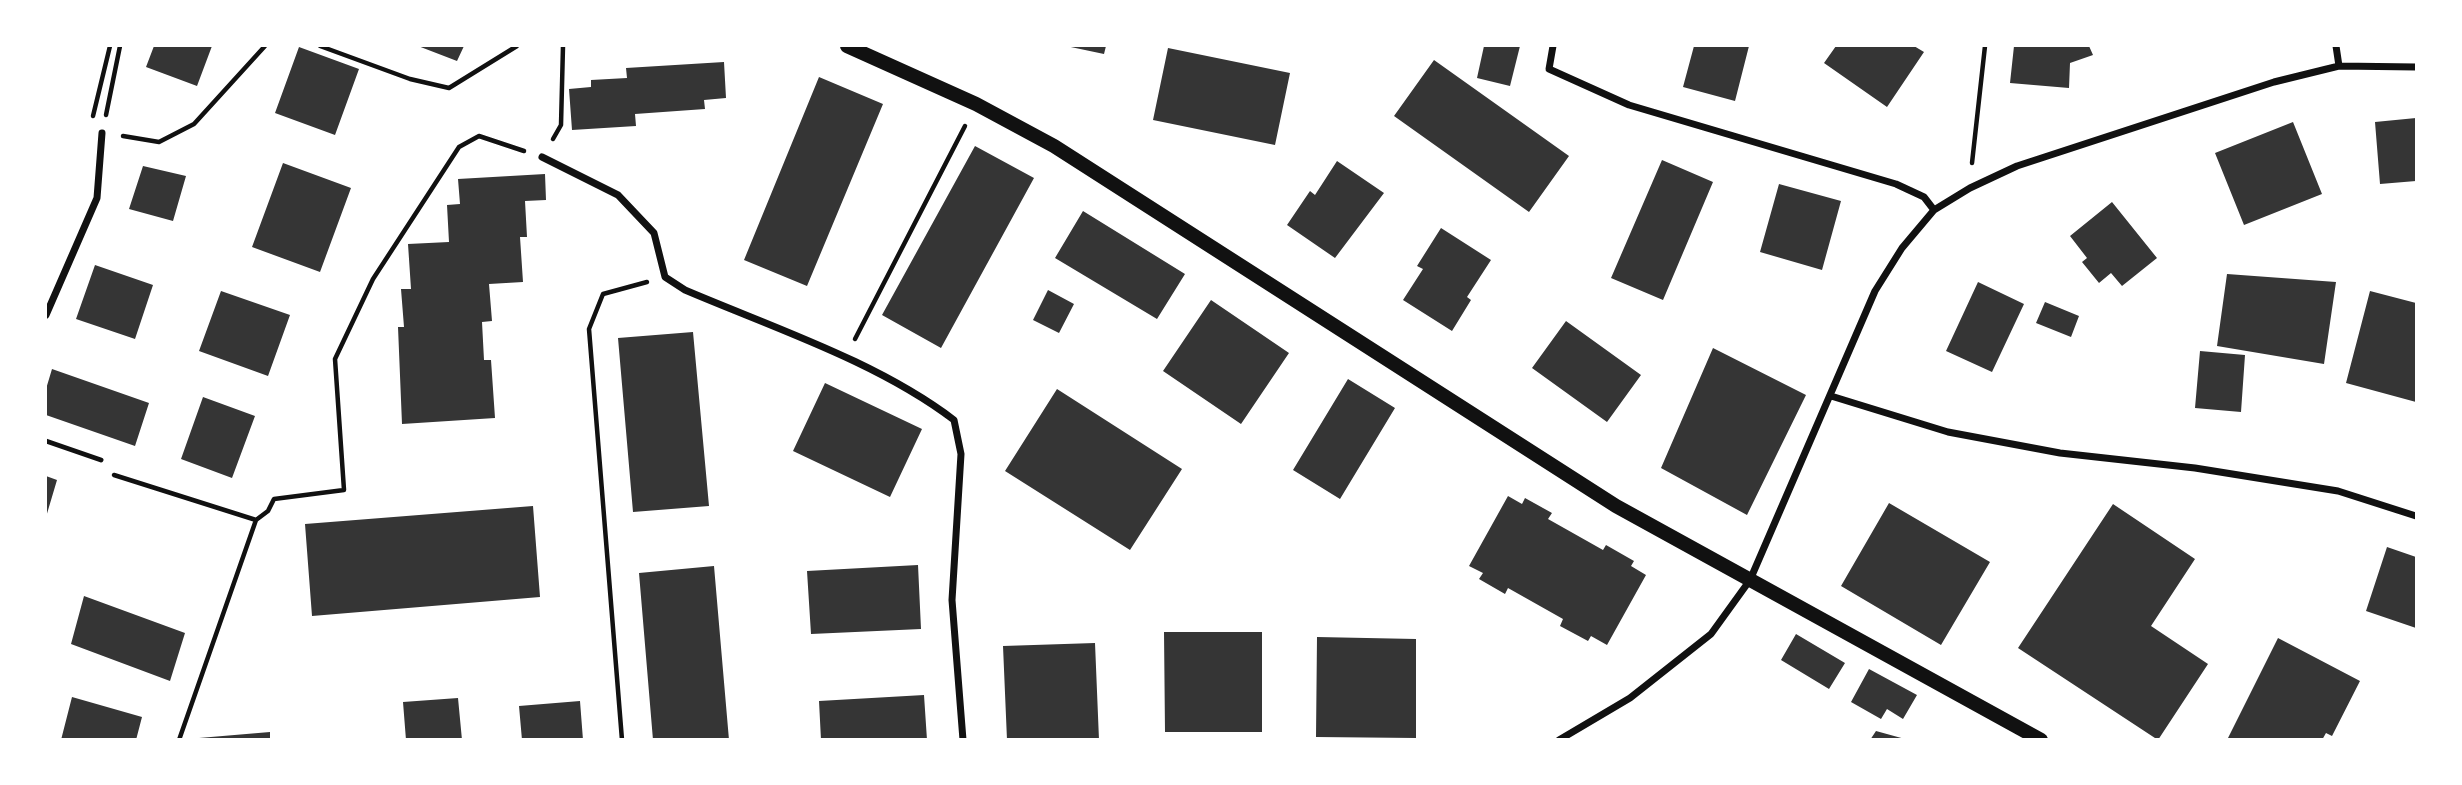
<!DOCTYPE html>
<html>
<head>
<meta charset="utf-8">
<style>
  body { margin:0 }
  #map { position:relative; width:2462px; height:785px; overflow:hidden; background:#fff; font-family:Figtree,sans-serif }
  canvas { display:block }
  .frame { position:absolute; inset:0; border:47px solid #fff; pointer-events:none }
</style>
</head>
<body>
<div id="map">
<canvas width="2462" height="785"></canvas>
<div class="frame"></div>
</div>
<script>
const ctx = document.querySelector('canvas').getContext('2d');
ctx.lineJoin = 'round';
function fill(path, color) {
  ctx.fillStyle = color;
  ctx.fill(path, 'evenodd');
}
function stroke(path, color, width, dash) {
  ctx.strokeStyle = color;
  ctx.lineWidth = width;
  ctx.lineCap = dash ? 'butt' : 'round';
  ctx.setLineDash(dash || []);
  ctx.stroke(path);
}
fill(new Path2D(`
  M154 46H212L197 86 146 67Z
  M418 46H464L457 61Z
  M1066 46H1106L1104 54Z
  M1484 46H1520L1510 86 1477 78Z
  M1694 46H1749L1735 101 1683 87Z
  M1836 46H1914L1924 52 1887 107 1824 63Z
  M2014 46H2089L2093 55 2070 63 2069 88 2010 83Z
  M299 47 359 69 335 135 275 113Z
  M1168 48 1290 73 1275 145 1153 120Z
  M1434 60 1569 156 1529 212 1394 116Z
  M724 62 726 98 704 100 705 109 635 114 636 126 572 130 569 89 591 87V80L627 78 626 68Z
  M819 77 883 104 807 286 744 260Z
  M2416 118V181L2380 184 2375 122Z
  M2293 122 2322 194 2244 225 2215 153Z
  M975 146 1034 178 941 348 882 315Z
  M1662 160 1713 182 1663 300 1611 278Z
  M1337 161 1384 193 1335 258 1287 225 1310 191 1315 195Z
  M283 163 351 188 320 272 252 247Z
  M143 166 186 176 173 221 129 209Z
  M545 174 546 200 525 201 527 237H520L523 282 489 284 492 321 482 322 484 360H491L495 418 402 424 398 327H404L401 289H411L408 244 449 242 447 205 460 204 458 179Z
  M1779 184 1841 201 1822 270 1760 252Z
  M2112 202 2157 258 2122 286 2111 273 2099 283 2082 262 2087 258 2070 236Z
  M1083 211 1185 274 1157 319 1055 258Z
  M1441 228 1491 260 1467 297 1471 300 1452 331 1403 300 1423 269 1417 266Z
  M95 265 153 285 135 339 76 319Z
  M2227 274 2336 282 2324 364 2217 346Z
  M1978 282 2024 304 1992 372 1946 351Z
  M1048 290 1074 304 1059 333 1033 320Z
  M221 291 290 315 268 376 199 351Z
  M2370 291 2416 303V402L2346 383Z
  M1211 300 1289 353 1241 424 1163 371Z
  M2045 302 2079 316 2071 337 2036 323Z
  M1566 321 1641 375 1607 422 1532 368Z
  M693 332 709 506 633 512 618 338Z
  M1713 348 1806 395 1747 515 1661 468Z
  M2200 351 2245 355 2241 412 2195 408Z
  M52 369 149 403 135 446 46 415V389Z
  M1348 379 1395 408 1340 499 1293 470Z
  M825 383 922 429 890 497 793 451Z
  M1057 389 1182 469 1130 550 1005 471Z
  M203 397 255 416 232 478 181 459Z
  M46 476 57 480 46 517Z
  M1508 496 1522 504 1525 498 1552 513 1548 519 1603 550 1606 545 1634 561 1631 566 1646 575 1607 645 1591 636 1588 641 1560 626 1563 619 1508 588 1505 594 1479 579 1483 573 1469 566Z
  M1889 503 1990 562 1941 645 1841 586Z
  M2113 504 2195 559 2151 626 2208 664 2158 740 2018 648Z
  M533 506 540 597 312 616 305 524Z
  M2387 547 2416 557V628L2366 611Z
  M918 565 921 629 811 634 807 571Z
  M714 566 729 740H653L639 573Z
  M84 596 185 633 170 681 71 644Z
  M1164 632H1262V732H1165Z
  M1796 634 1845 663 1829 689 1781 660Z
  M1317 637 1416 639V738L1316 737Z
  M2278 638 2360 681 2332 736 2326 733 2322 740H2227Z
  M1095 643 1099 740H1007L1003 646Z
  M1869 669 1917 695 1903 719 1887 709 1881 719 1851 702Z
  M924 695 927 740H821L819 701Z
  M72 697 142 717 136 740H61Z
  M458 698 462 740H406L403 702Z
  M580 701 583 740H522L519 706Z
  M1876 731 1905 739V740H1870Z
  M270 732V740H199V738Z`), '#353535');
stroke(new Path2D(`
  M320 46 410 79 449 88 517 46
  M106 115 120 46
  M93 116 110 46
  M123 136 159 142 194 124 265 46
  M553 139 561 125 563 46
  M1972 163 1985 46
  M855 339 965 126
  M114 475 256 520
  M179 740 256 520 268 511 274 499 344 490 335 359 373 279 459 147 479 136 524 151
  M622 740 589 329 603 294 647 282`), '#111', 4.5);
stroke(new Path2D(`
  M46 441 101 460`), '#111', 5);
stroke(new Path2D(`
  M1553 46 1549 69 1629 105 1896 184 1924 197 1934 210
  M2336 46 2339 66
  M542 157 618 195 654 233 665 277 685 290C774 328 878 362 954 420L961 454 952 600 963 740
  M46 315 97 198 102 133
  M1831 396 1948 432 2060 453 2195 468 2338 491 2416 516
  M1559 740 1630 698 1711 634 1750 580 1875 291 1902 248 1934 210 1970 188 2017 166 2274 82 2339 66 2416 67`), '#111', 7);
stroke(new Path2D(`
  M847 46 976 104 1054 146 1616 506 2041 740`), '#111', 14);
</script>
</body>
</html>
